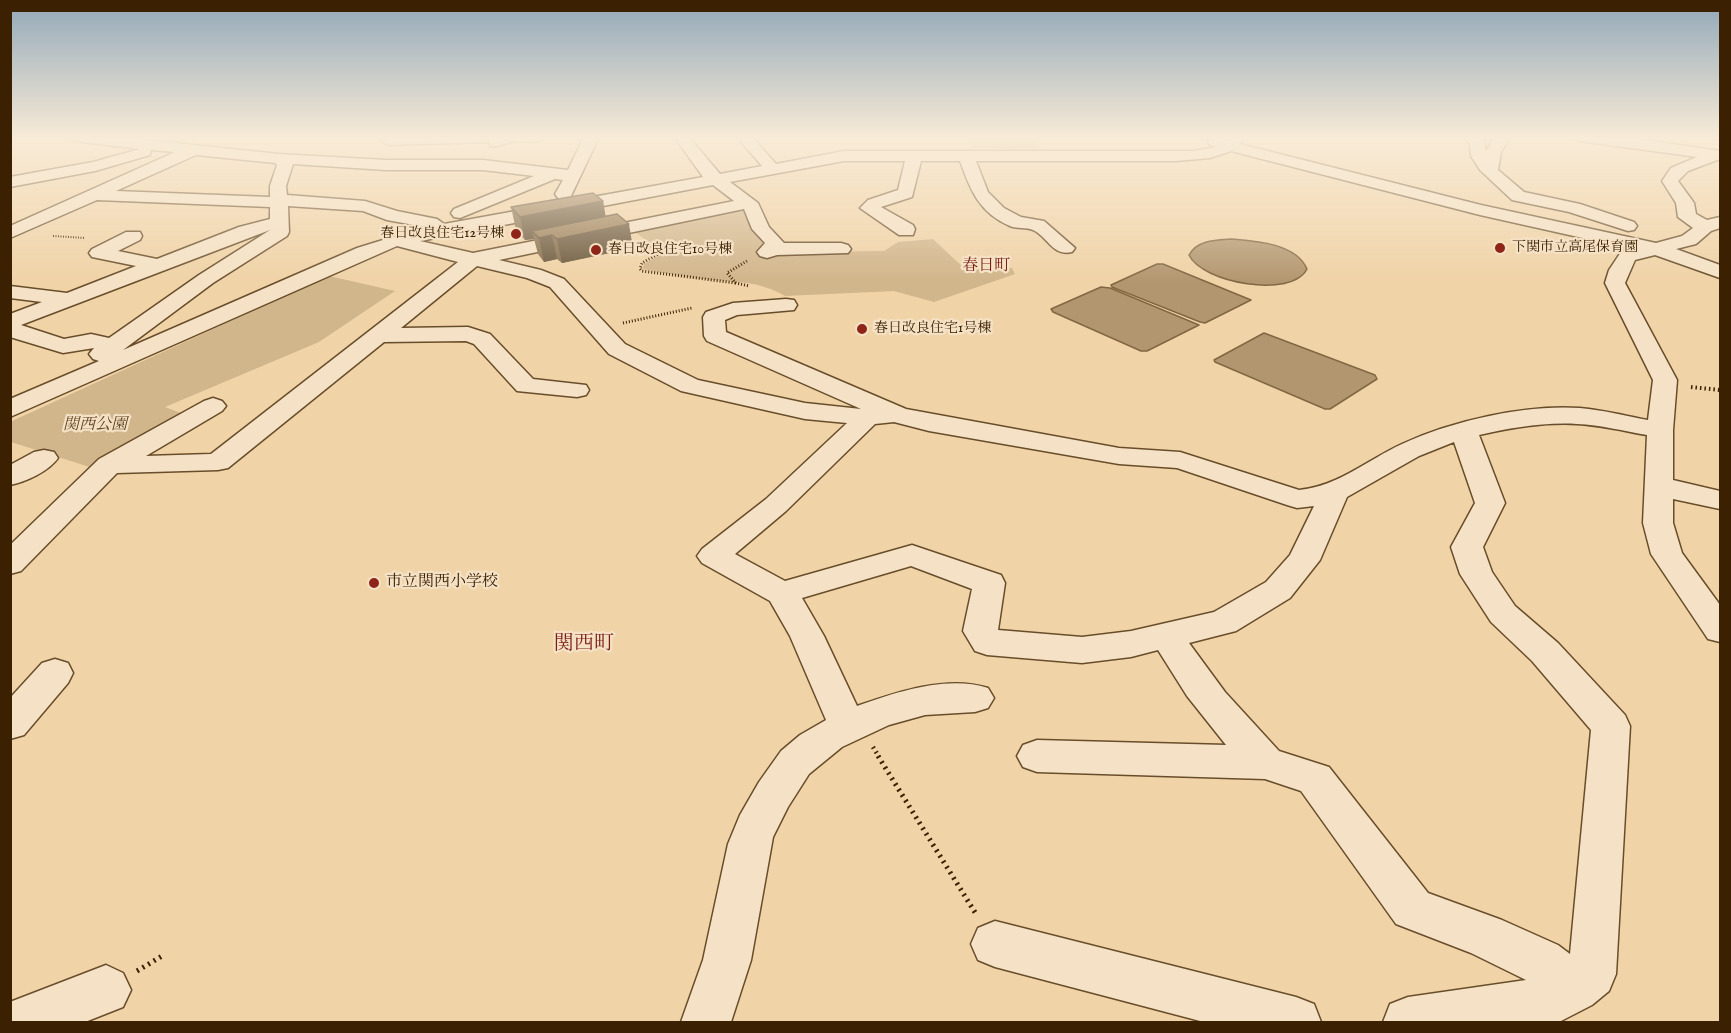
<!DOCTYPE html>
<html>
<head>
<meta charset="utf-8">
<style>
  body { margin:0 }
  #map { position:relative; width:1731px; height:1033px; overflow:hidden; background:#f0d3a7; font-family:"IM FELL English",serif }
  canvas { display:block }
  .frame { position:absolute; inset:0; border:12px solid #3b2001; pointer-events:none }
</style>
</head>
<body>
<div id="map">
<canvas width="1731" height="1033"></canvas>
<div class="frame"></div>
</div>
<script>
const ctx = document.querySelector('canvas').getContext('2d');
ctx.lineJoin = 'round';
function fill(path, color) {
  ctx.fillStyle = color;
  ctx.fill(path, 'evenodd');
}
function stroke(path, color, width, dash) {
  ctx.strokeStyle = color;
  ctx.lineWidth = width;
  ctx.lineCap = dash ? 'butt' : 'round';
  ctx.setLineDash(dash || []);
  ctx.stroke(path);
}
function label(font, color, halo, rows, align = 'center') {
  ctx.font = font + ' "IM FELL English","Noto Serif JP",serif';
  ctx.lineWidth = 4.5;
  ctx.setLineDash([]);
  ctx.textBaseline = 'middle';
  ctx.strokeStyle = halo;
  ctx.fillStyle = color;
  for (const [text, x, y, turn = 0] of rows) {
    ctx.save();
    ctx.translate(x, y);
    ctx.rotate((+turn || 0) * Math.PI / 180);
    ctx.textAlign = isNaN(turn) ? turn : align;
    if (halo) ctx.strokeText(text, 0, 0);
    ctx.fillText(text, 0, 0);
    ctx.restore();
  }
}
fill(new Path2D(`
  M966 137H1034L1041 150 972 148Z
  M746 208 779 252 884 251 898 242 933 239 966 270 1012 268 1015 274 934 302 894 291 785 296C762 282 738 282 713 280 689 278 666 273 643 269L644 264 663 253 635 232 638 228Z
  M329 276 395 291 319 342 165 407 191 417 99 470 11 442 10 422Z`), '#d1b58b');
const water = new Path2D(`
  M1231 239C1255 241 1296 243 1307 269 1292 299 1202 283 1189 255 1197 240 1216 240 1231 239Z
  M1157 264H1163L1251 300 1205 323 1200 322 1112 287 1111 285Z
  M1101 287 1110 288 1199 325 1147 351H1141L1053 312 1051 309Z
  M1264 333 1375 375 1377 379 1330 409H1325L1215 362 1214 360Z`);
fill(water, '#b2966f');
stroke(water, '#826743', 1.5);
const minor = new Path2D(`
  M67 137H119L279 154 386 160H483L568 170 584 137H599L570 198H558L555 194 563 180 555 179 460 218 454 217 451 213 454 209 534 176 483 170H386L293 164 286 186 287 195 365 201 397 211 437 219 444 224 703 177 678 142 679 137H693V142L720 174 762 166 737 137H752L776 164 844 151H1193L1216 147 1210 145 1208 142 1210 139 1215 138 1227 140 1230 137H1245L1240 144 1481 205 1656 243 1682 236 1693 228 1678 217 1676 203 1662 181 1671 168 1697 157 1579 141 1572 137H1626L1720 151V159L1688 171 1678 181 1694 203 1696 214 1707 220 1720 217V228L1711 231 1696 244 1676 249 1720 265V278L1655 255 1635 260 1625 283 1677 380 1673 430V480L1720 491V509L1673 499V523L1682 553 1720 605V642L1708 639 1651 554 1643 523 1647 435C1624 431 1600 425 1577 424 1544 422 1511 428 1479 435L1505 503 1483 547 1492 572 1515 606 1558 643 1625 715 1630 726 1616 974 1609 991 1592 1005 1559 1022H1383L1390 1004 1408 997 1526 980 1471 953 1396 924 1301 791 1265 779 1037 772 1023 767 1017 756 1023 745 1037 740 1226 745 1187 696 1158 650 1131 657 1082 663 987 655 975 651 963 631 972 589 911 566 802 598 824 636 857 706C897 692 947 675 988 688L994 698 988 708 975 712 925 715 889 725 842 747 809 774 788 807 773 837 751 960 731 1022H681L703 960 728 844 740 815 759 782 781 751 800 735 826 720 790 636 770 601 702 563 697 556 702 549 766 499 847 423 805 419 681 391 609 354 550 287 527 278 477 266 401 328 468 327 490 334 533 379 586 385 589 390 586 395 577 397 517 391 474 344 466 341 384 342 228 468 218 470 117 473 21 571 10 574V545L99 459 204 401 213 398 222 401 226 406 222 411 146 456 211 454 458 262 397 246 10 417V399L99 361 93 359 89 354 94 348 63 353 10 337V314L42 302 10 298V286L67 293 136 266 92 257 89 253 92 249 126 232H140L142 236 140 240 118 251 157 259 239 227 270 219V207L97 200 10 238V226L175 152 151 150 150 155 95 171 10 187V177L93 162 140 149 74 141ZM1231 151 1480 215 1632 249 1621 252 1609 270 1605 283 1653 380 1648 420C1626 416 1603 410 1580 408 1526 404 1451 421 1402 444 1367 460 1339 486 1299 490L1180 452 1119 448 906 409 726 332 725 320 737 315 794 310 797 305 794 300 786 299 733 303 706 312 703 317 704 336 707 341 861 409 805 403 698 380 625 344 564 279 541 270 499 260 744 209 752 229 765 243 757 252 760 256 767 258 777 255 848 253 851 249 848 245 841 243H784L769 227 758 203 730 182 844 161H905L898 190 868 200 860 208 899 235H913L915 229 913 225 881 207 912 197 921 161H960C970 189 979 213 1010 226 1017 229 1026 227 1033 230 1048 237 1053 257 1072 252L1075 248 1044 221 1021 217 1004 208 988 192 976 161H1176L1210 158ZM196 155 275 163 277 165 270 186V197L116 191ZM713 185 734 201 473 253 420 241ZM288 206 363 211 387 220 425 227 357 248 123 350 213 283 287 236 289 232ZM270 230 199 275 109 338 91 334 64 339 21 325ZM894 422 929 431 1119 464 1177 468 1287 505 1297 508 1314 506 1290 555 1266 582 1214 612 1131 631 1082 637 998 630 1005 583 1001 575 912 545 785 581 735 554 786 511 875 424ZM1454 442 1475 503 1451 547 1460 574 1491 622 1532 661 1591 730 1570 954 1558 945 1502 920 1428 893 1329 767 1279 751 1225 692 1189 643 1236 631 1290 598 1320 560 1347 497 1419 456Z
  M384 137H545C536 145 521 140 510 142 502 144 498 148 490 146L489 142 388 145 381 141Z
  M1464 137H1481L1484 142 1486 151 1495 137H1511L1501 152 1498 170 1524 192 1580 204 1634 222 1637 226 1634 230 1628 231 1569 212 1512 200 1480 170 1471 156 1470 144Z
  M44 450 54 452 58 458C49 471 26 482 10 485V465L34 452Z
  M55 659 68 663 73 673 68 683 24 735 10 739V698L42 663Z
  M995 921 1296 997 1314 1004 1321 1022H1204L995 967 978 960 971 944 978 928Z
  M106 965 123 973 131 990 123 1007 85 1022H10V1002Z`);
stroke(minor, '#684d2a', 3);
stroke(new Path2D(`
  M53 236 85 238`), '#3b2001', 2, [1, 1.5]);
stroke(new Path2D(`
  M648 244 660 253 642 263 640 269 642 271 736 283
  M747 261 727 273 736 283 749 286
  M623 323 692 308`), '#3b2001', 3, [1, 2]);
stroke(new Path2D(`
  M1691 387 1720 390`), '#3b2001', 4, [1.5, 3]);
stroke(new Path2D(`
  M873 747 879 757`), '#3b2001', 4.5, [1.5, 4]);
stroke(new Path2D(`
  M878 756 976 914
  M137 971 162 956`), '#3b2001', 5, [2, 4.5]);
fill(minor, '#f5e2c6');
fill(new Path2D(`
  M603 201 605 216 633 248 562 263 557 259 544 262 538 254 534 239 525 240 516 230 511 207Z`), '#846c4b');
fill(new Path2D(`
  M603 201 607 224 532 231 534 239 525 240 520 217Z
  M629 224 633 248 562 263 557 239Z
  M552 235 557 259 544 262 539 238Z`), '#6b583d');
const building = new Path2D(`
  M593 193 603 201 520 217 511 207Z
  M617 214 629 224 557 239 552 235 539 238 532 231Z`);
fill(building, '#997d57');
stroke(building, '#6b583d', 1.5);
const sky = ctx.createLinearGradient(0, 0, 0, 282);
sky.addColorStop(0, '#92a8b8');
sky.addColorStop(0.49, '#f8ebd7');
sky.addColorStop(1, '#f8ebd700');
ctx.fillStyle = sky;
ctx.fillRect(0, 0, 1731, 282);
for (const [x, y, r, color] of [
  [516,234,6,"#8f2418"],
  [1500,248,6,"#8f2418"],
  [596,250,6,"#8f2418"],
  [862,329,6,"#8f2418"],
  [374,583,6,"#8f2418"]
]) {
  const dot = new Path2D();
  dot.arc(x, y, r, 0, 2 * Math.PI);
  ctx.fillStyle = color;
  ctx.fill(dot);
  stroke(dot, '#f5e2c6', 2);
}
label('14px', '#3b2001', '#f5e2c6', [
  ["春日改良住宅12号棟",504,234,"right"],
  ["下関市立高尾保育園",1512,248],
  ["春日改良住宅10号棟",608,250],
  ["春日改良住宅1号棟",874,329]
], 'left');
label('16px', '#7a1f14', '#f5e2c6', [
  ["春日町",986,267]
]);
label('italic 16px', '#604524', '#f5e2c6', [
  ["関西公園",95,426]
]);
label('16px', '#3b2001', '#f5e2c6', [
  ["市立関西小学校",386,583]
], 'left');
label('20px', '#7a1f14', '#f5e2c6', [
  ["関西町",584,645]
]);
</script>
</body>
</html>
